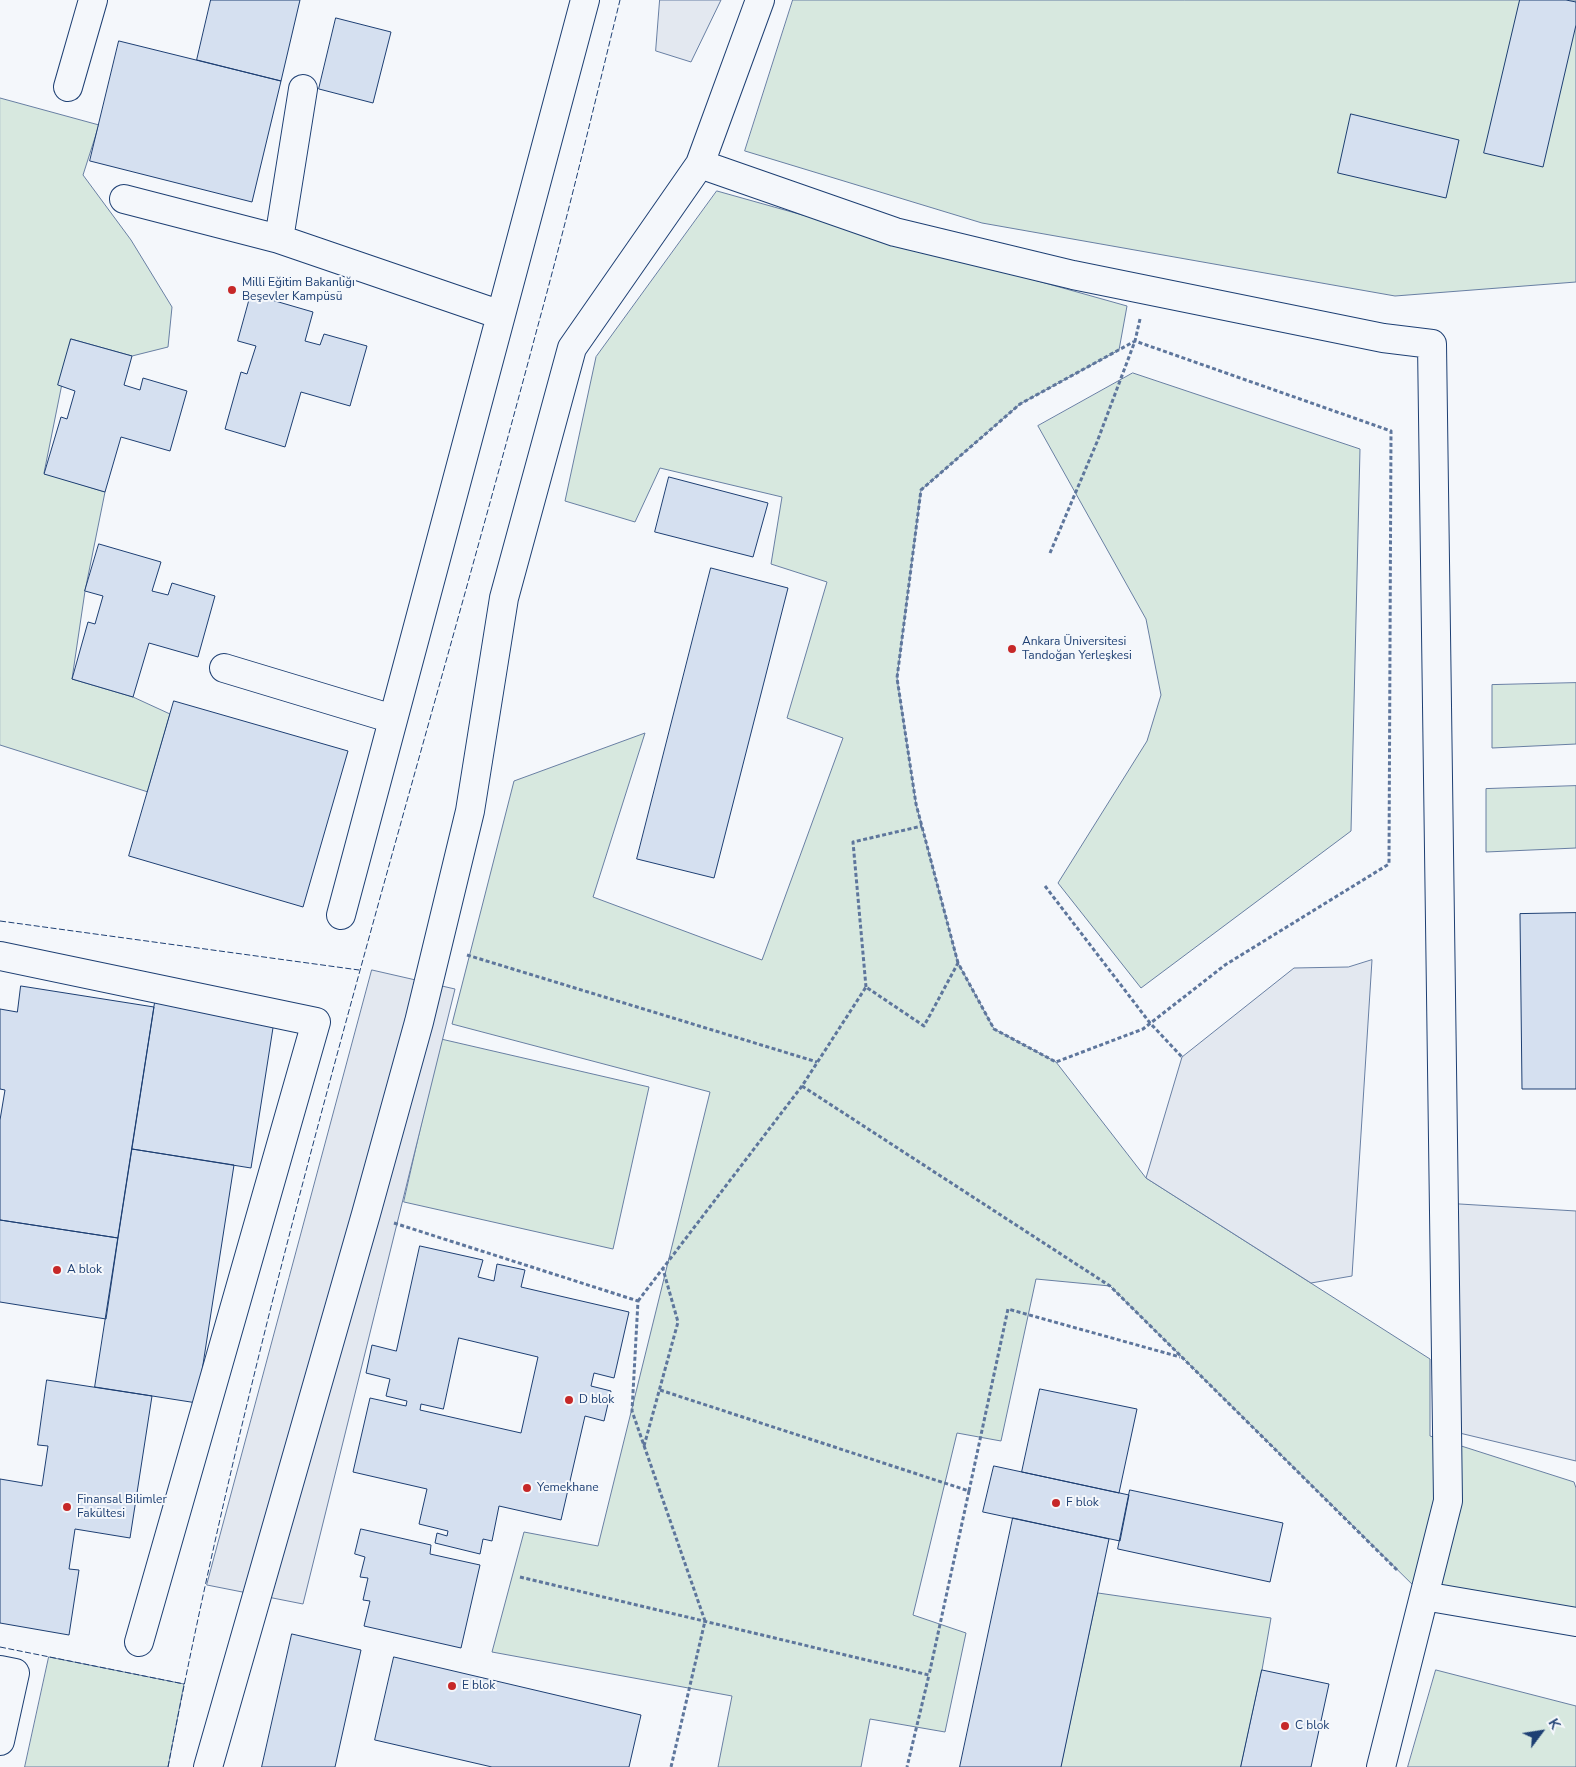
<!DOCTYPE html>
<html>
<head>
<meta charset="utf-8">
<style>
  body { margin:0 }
  #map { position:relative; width:1576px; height:1767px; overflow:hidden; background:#f4f7fb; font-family:"Nunito Sans",sans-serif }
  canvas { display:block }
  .north { position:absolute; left:1516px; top:1707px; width:50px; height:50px; -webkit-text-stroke:4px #f4f7fb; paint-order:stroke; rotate:59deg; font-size:14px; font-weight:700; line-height:20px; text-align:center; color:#1d3f73 }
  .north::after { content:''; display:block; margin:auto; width:18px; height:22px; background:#1d3f73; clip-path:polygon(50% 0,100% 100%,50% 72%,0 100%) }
</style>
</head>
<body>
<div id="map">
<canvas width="1576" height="1767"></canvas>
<div class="north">K</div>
</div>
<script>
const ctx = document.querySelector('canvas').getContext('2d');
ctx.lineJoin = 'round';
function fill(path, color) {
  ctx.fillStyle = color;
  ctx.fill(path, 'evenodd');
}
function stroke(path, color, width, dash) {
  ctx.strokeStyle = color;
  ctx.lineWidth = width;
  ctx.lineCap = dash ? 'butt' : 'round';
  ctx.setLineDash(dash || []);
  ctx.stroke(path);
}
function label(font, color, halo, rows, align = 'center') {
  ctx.font = font + ' "Nunito Sans",sans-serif';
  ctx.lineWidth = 4;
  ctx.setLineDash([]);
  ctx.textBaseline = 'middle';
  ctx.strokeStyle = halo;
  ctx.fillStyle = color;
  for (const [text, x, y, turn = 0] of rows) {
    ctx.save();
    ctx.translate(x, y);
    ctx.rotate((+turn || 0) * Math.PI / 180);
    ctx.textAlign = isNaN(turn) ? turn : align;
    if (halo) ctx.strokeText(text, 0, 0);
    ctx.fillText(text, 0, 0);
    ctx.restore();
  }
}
const green = new Path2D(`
  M793 0H1576V282L1395 296 982 223 745 151Z
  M0 98 99 125 83 175 131 240 172 307 168 347 132 356 71 339 44 473 105 492 85 591 72 679 133 697 170 714 148 792 0 745Z
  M717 191 1127 306 1119 350 1020 404 921 490 897 678 916 804 958 963 994 1029 1056 1062 1146 1178 1430 1359V1436L1574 1482 1576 1488V1622L1424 1596 1110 1286 1036 1279 1001 1441 957 1433 913 1615 966 1633 945 1732 870 1719 861 1767H718L732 1696 492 1652 524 1532 598 1546 710 1092 452 1024 514 781 645 733 593 897 762 960 843 738 787 718 827 582 771 564 782 497 660 468 635 522 565 501 596 357Z
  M1133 373 1360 449 1351 831 1141 988 1058 883 1147 741 1161 695 1146 619 1038 426Z
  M1576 683V744L1492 748V685Z
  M1576 786V848L1486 852V789Z
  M441 1039 649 1087 613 1249 404 1202Z
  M1098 1593 1271 1618 1262 1670 1241 1767H1061Z
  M49 1657 184 1684 168 1767H25Z
  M1436 1670 1576 1706V1767H1408Z`);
fill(green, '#d7e8df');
stroke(green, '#687fa3', 1);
const parking = new Path2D(`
  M660 0H721L691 62 656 51Z
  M1372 960 1352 1276 1311 1283 1146 1178 1182 1057 1294 968 1348 967Z
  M372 970 455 989 303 1604 207 1585Z
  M1443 1203 1576 1211V1461L1447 1430Z`);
fill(parking, '#e3e8f0');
stroke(parking, '#687fa3', 1);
const building = new Path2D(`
  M211 0H300L281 81 197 60Z
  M1520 0H1566L1576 2V25L1543 167 1484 153Z
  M336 18 391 32 373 103 319 89Z
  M119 41 281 81 252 202 90 161Z
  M1351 114 1459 140 1446 198 1338 173Z
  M251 294 313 312 305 341 320 345 324 334 367 346 350 406 301 392 285 447 225 429 241 372 247 374 256 346 238 341Z
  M71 339 132 356 124 385 140 390 143 378 187 391 170 451 121 437 105 492 44 474 61 417 67 419 75 391 58 385Z
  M669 477 768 503 753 557 655 532Z
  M99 544 161 562 152 591 168 595 172 583 215 596 198 657 149 643 133 697 72 679 88 622 95 624 103 596 85 591Z
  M711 568 788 588 714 878 637 859Z
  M174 701 348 751 303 907 129 856Z
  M1576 913V1089H1522L1520 914Z
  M21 986 154 1007 118 1238 0 1220V1120L5 1090 0 1089V1009L17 1012Z
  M156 996 275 1015 251 1168 132 1149Z
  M132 1149 234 1165 197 1403 95 1387Z
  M0 1220 118 1238 106 1319 0 1302Z
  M420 1246 483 1260 478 1277 494 1281 497 1264 525 1270 521 1287 629 1312 614 1378 594 1373 591 1386 611 1391 604 1421 585 1416 561 1520 499 1506 492 1541 483 1539 480 1554 435 1543 437 1533 447 1536 448 1531 419 1524 427 1489 353 1472 370 1398 406 1406 407 1401 386 1396 390 1379 366 1373 372 1345 396 1351ZM459 1338 538 1357 521 1433 420 1410 421 1404 443 1409Z
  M47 1380 152 1396 130 1538 75 1529 69 1569 79 1570 69 1635 0 1623V1479L42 1486 48 1446 38 1445Z
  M1040 1389 1137 1409 1119 1493 1022 1472Z
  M994 1466 1129 1495 1120 1541 983 1512Z
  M1130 1490 1283 1523 1270 1582 1118 1549Z
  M1013 1518 1109 1539 1061 1767H960Z
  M361 1529 431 1545 430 1554 480 1565 461 1648 364 1626 370 1601 363 1600 368 1578 360 1577 365 1557 355 1554Z
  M292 1634 361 1650 335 1767H262Z
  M394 1657 641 1715 629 1767H492L375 1740Z
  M1262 1670 1329 1684 1311 1767H1241Z`);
fill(building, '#d5e0f0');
stroke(building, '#1d3f73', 1);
const minor = new Path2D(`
  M68 87 93 0
  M303 89 279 239 501 315
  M700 164 895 232 1073 275 1383 338 1432 344 1448 1501 1381 1767
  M124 199 279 239
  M224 668 393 719
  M341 915 585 0
  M0 956 316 1022 139 1642
  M1424 1596 1576 1622
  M0 1670 15 1673 0 1741
  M208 1767 366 1214 419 1022 470 811 504 598 572 348 700 164 760 0`);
stroke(minor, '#1d3f73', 30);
stroke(new Path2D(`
  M1050 553 1097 442 1135 341 1140 319
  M1045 886 1150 1023 1182 1057
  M467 955 817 1062
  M866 987 853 842 922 826
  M802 1086 1110 1286 1398 1571
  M394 1223 638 1301 632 1411 705 1621 671 1767
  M638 1301 802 1086 866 987 924 1026 958 963 994 1029 1056 1062 1143 1029 1225 965 1389 864 1391 431 1135 341 1020 404 921 490 897 678 916 804 958 963
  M660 1390 969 1491 929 1675
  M644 1446 678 1322 663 1269
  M969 1491 1008 1309 1180 1357
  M520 1577 929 1675 907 1767`), '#5e769c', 3, [4, 2.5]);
stroke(minor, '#f4f7fb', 28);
stroke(new Path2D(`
  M0 921 359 970
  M0 1647 184 1684 185 1683
  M168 1767C261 1280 410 807 537 329 567 220 593 110 620 0`), '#1d3f73', 1, [6, 2.5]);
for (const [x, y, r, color] of [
  [232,290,5,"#c62828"],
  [1012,649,5,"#c62828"],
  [57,1270,5,"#c62828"],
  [569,1400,5,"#c62828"],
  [527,1488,5,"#c62828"],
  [1056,1503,5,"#c62828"],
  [67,1507,5,"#c62828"],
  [452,1686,5,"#c62828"],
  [1285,1726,5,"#c62828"]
]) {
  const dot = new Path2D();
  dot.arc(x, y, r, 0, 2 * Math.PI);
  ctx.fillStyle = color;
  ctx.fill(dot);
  stroke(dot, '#f4f7fb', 2);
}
label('12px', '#1d3f73', '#f4f7fb', [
  ["Milli Eğitim Bakanlığı",242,283],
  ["Beşevler Kampüsü",242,297],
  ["Ankara Üniversitesi",1022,642],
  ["Tandoğan Yerleşkesi",1022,656],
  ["A blok",67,1270],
  ["D blok",579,1400],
  ["Yemekhane",537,1488],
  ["Finansal Bilimler",77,1500],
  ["Fakültesi",77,1514],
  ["F blok",1066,1503],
  ["E blok",462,1686],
  ["C blok",1295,1726]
], 'left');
</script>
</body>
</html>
